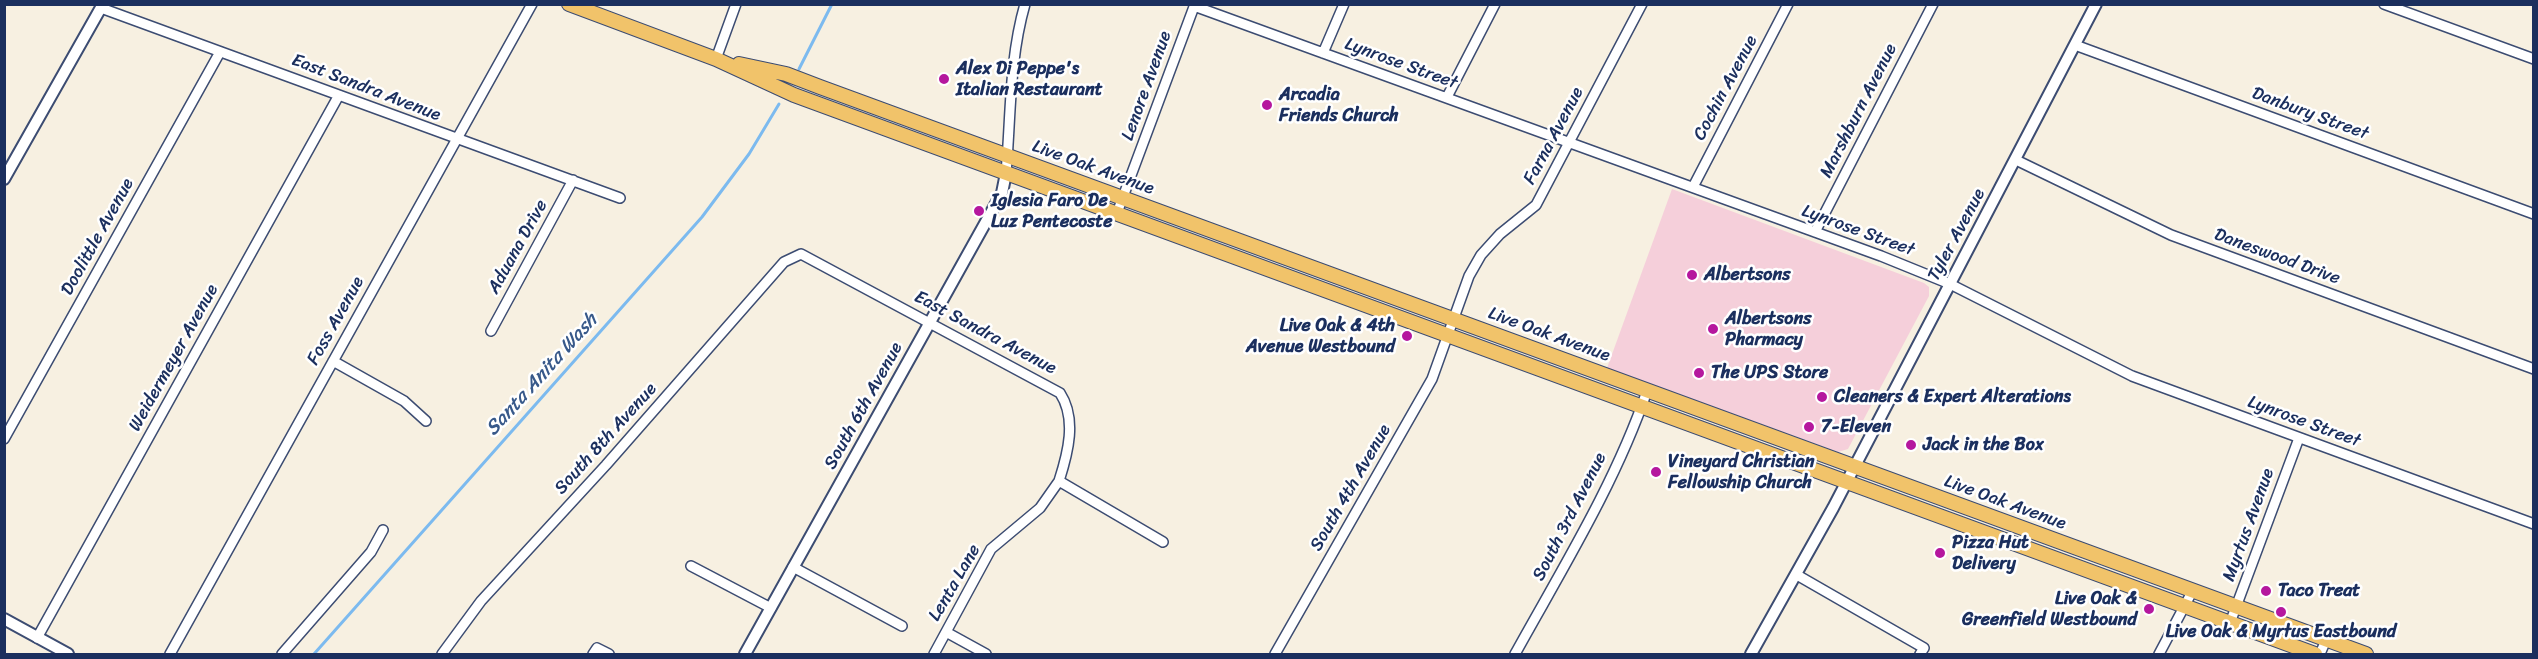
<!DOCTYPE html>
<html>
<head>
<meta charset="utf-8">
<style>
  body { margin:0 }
  #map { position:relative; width:2538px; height:659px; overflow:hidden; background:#f7f0e1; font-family:Sriracha,sans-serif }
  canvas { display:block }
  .frame { position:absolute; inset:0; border:6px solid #1b2f5e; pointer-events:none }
</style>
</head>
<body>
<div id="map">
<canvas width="2538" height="659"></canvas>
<div class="frame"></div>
</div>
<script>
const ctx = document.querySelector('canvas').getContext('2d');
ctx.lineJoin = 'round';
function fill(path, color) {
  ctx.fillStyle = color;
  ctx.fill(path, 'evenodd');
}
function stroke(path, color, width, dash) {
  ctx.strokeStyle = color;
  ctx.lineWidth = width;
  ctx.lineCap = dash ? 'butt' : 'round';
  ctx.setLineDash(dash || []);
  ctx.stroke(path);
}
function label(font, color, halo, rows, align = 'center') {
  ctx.font = font + ' Sriracha,sans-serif';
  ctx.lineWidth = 5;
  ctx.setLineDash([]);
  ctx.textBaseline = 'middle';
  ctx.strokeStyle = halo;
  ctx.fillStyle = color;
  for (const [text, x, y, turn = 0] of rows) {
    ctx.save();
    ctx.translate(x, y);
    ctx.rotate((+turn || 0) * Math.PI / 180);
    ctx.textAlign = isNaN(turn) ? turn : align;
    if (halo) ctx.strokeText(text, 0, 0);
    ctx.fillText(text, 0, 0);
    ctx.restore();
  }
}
fill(new Path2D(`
  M1672 189 1924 283 1929 287V296L1848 449 1838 452 1607 368Z`), '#f5cfda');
stroke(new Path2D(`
  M799 69 832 4
  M314 654 702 217 749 154 779 104`), '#7cbaef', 3);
const minor = new Path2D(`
  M2384 4 2534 59
  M1194 6 1881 256 1950 284 2132 376 2534 524
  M101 8 620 198
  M2075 45 2534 214
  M1323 53 1344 4
  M716 59 736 4
  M1447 97 1495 4
  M2016 160 2171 235 2534 369
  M1006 173C1011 116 1009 60 1025 4
  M1693 187 1788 4
  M1117 213 1195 4
  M1815 232 1933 4
  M491 331 573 180
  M333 361 404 401 426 421
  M4 439 220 52
  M691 566 771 608
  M793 567 902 626
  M1797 575 1924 648 1920 654
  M2230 623 2299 438
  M946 632 986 654
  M37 638 339 95
  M170 654 532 4
  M282 654 371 552 383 530
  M442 654 481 601 606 465 784 262 801 254 1060 393C1077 419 1068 453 1059 481L1163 542
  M593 654 597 648 609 654
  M934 654 991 549 1040 508 1059 481
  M1275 654 1432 379 1469 276 1481 255 1500 234 1536 205 1642 4
  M1515 654C1562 569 1615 484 1647 391
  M2159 654 2193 590
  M2320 654 2326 640`);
const tertiary = new Path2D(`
  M4 179 103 4
  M4 619 68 654
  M745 654 1002 193 1006 173
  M1751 654 1833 508 2096 4`);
const primary = new Path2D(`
  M569 4 716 59 794 95 2315 654
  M739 64 786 74 820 87 2366 654`);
stroke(minor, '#3c4c72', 12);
stroke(tertiary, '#3c4c72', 14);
stroke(primary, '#3c4c72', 16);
stroke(minor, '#fff', 9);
stroke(tertiary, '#fff', 10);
stroke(primary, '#f1c36a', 14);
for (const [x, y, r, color] of [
  [944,79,6,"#b5179e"],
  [1267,105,6,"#b5179e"],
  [979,211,6,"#b5179e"],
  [1692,275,6,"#b5179e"],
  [1713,329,6,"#b5179e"],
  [1407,336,6,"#b5179e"],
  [1699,373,6,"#b5179e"],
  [1822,397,6,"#b5179e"],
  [1809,427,6,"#b5179e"],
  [1911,445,6,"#b5179e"],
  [1656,472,6,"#b5179e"],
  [1940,553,6,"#b5179e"],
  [2266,591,6,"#b5179e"],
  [2149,609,6,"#b5179e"],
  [2281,612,6,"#b5179e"]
]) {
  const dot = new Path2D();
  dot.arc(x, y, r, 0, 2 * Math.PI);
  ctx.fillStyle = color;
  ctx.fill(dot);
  stroke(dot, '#fff', 2);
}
label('18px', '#1b2f5e', '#fff', [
  ["Lynrose Street",1401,64,20],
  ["Lenore Avenue",1147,86,-70],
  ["East Sandra Avenue",366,88,21],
  ["Cochin Avenue",1726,88,-62],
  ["Marshburn Avenue",1859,111,-63],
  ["Danbury Street",2310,114,20],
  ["Farna Avenue",1554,136,-62],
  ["Live Oak Avenue",1093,168,20],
  ["Lynrose Street",1858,231,20],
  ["Tyler Avenue",1957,235,-62],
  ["Doolittle Avenue",98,237,-61],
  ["Aduana Drive",518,247,-61],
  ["Daneswood Drive",2277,257,20],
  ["Foss Avenue",336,321,-61],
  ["East Sandra Avenue",985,333,28],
  ["Live Oak Avenue",1549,335,20],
  ["Weidermeyer Avenue",174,358,-61],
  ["South 6th Avenue",864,406,-61],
  ["Lynrose Street",2304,422,20],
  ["South 8th Avenue",606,439,-48],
  ["South 4th Avenue",1351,488,-60],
  ["Live Oak Avenue",2005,503,20],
  ["South 3rd Avenue",1570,517,-63],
  ["Myrtus Avenue",2249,525,-70],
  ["Lenta Lane",955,583,-60]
]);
label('bold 18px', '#1b2f5e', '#fff', [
  ["Alex Di Peppe's",956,69],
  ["Italian Restaurant",956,90],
  ["Arcadia",1279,95],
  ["Friends Church",1279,116],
  ["Iglesia Faro De",991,201],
  ["Luz Pentecoste",991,222],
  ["Albertsons",1704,275],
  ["Albertsons",1725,319],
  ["Pharmacy",1725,340],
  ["Live Oak & 4th",1395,326,"right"],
  ["Avenue Westbound",1395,347,"right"],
  ["The UPS Store",1711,373],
  ["Cleaners & Expert Alterations",1834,397],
  ["7-Eleven",1821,427],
  ["Jack in the Box",1923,445],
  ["Vineyard Christian",1668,462],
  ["Fellowship Church",1668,483],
  ["Pizza Hut",1952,543],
  ["Delivery",1952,564],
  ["Taco Treat",2278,591],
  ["Live Oak &",2137,599,"right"],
  ["Greenfield Westbound",2137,620,"right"],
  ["Live Oak & Myrtus Eastbound",2281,632,"center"]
], 'left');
label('italic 20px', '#38598a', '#fff', [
  ["Santa Anita Wash",542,375,-48]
]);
</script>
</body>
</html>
